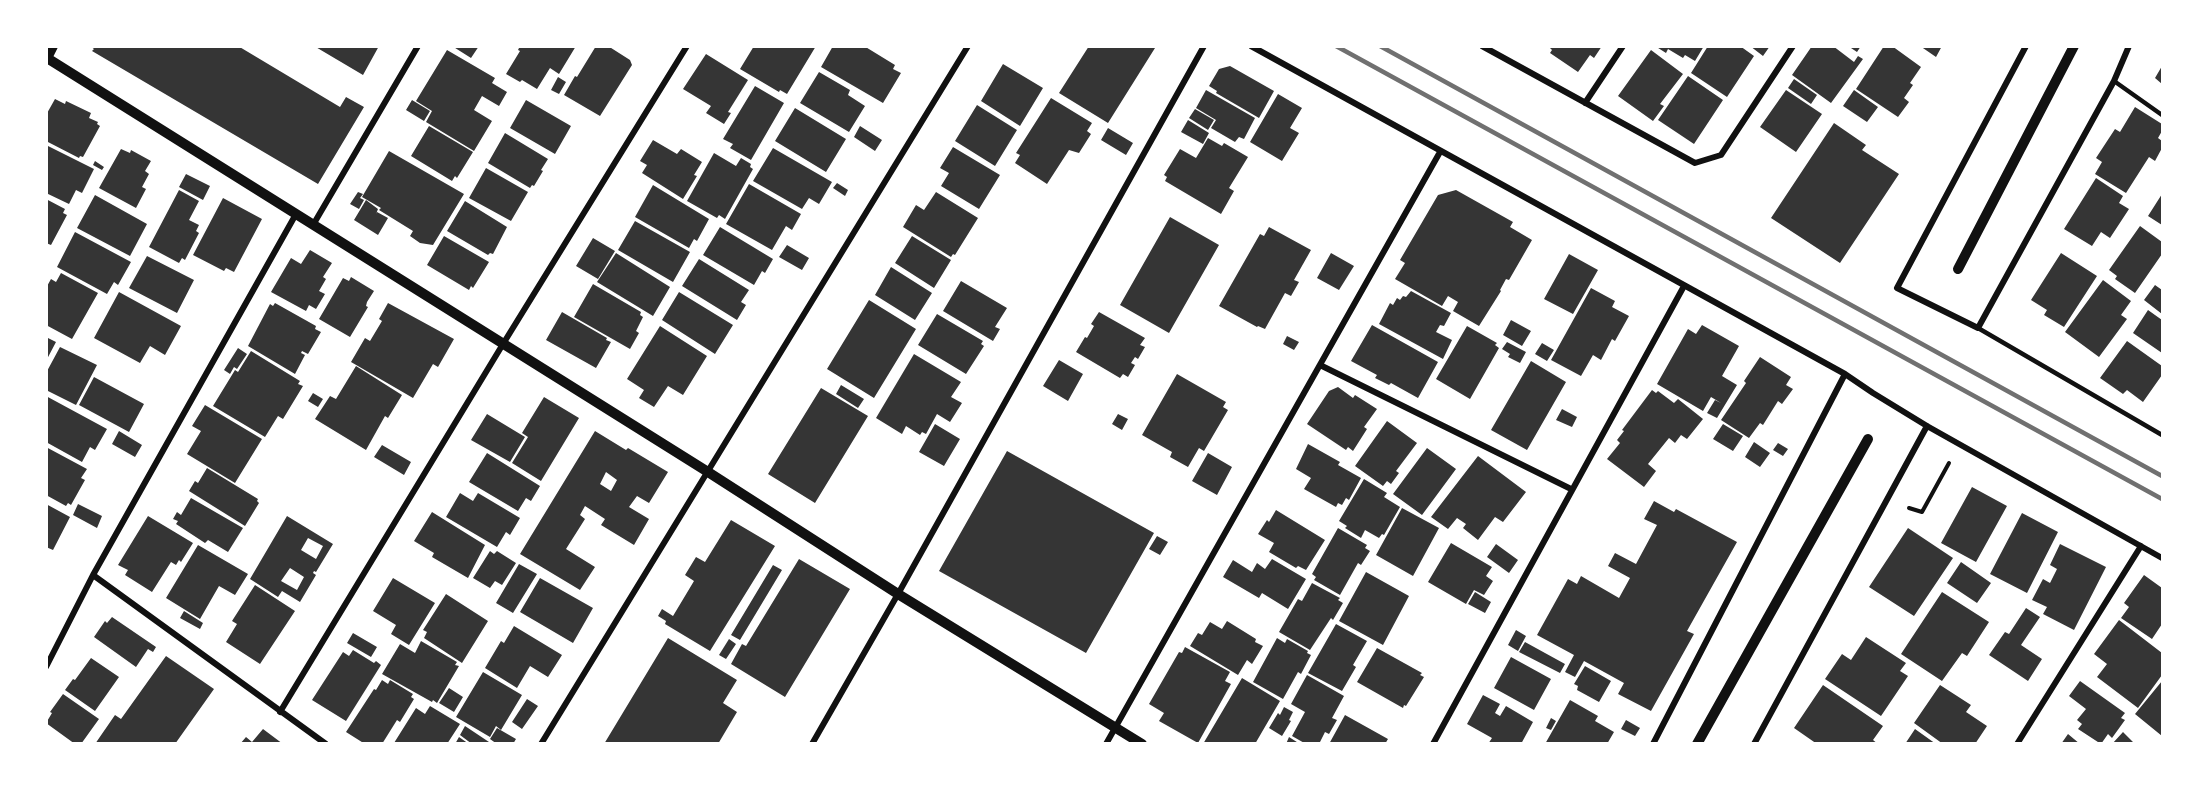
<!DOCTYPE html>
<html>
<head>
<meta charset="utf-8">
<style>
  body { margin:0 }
  #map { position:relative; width:2209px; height:790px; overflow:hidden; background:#fff; font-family:"Source Sans 3",sans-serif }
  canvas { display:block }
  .frame { position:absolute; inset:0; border:48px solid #fff; pointer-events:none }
</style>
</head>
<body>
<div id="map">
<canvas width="2209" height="790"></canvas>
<div class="frame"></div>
</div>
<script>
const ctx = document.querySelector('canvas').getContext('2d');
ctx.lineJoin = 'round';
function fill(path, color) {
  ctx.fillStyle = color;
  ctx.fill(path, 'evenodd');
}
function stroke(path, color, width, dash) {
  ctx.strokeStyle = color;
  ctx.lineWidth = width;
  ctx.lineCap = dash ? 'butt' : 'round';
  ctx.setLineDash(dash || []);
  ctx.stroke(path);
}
fill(new Path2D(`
  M90 46H238L340 107 346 97 364 107 318 184 92 51 94 49Z
  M314 46H379L363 75Z
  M452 46H479L471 58Z
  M520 46H576L559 74 550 68 537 89 522 80 520 82 506 74 520 51 518 50Z
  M596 46H608L630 60 632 65 600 116 564 95 575 76 577 77Z
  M754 46H816L787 94 780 90 779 92 740 69Z
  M833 46H864L895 65 893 69 901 73 883 103 821 67Z
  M1089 46 1155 48 1108 123 1059 93Z
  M1551 46H1602L1594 58 1590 55 1578 72 1550 53 1552 50 1550 48Z
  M1655 46H1704L1695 61 1685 55 1683 58 1668 49 1666 53Z
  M1708 46H1740L1754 56 1727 97 1691 73Z
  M1750 46H1770L1763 56Z
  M1812 46H1833L1854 62 1858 56 1863 59 1831 103 1792 75Z
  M1848 46H1861L1857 52Z
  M1884 46H1892L1921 67 1910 83 1913 85 1904 98 1909 102 1898 117 1856 89Z
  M1920 46H1942L1936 57Z
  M447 50 495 78 492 83 507 92 499 106 482 96 474 110 492 121 474 151 426 122 432 111 416 101Z
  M1651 50 1683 74 1660 104 1664 106 1653 121 1618 96Z
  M706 54 748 80 728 112 731 113 724 124 706 113 711 106 683 89Z
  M1003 64 1043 88 1020 126 981 101Z
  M1230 66 1274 91 1259 118 1216 93 1217 91 1209 86 1219 69Z
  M2162 66V84L2155 78Z
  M819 72 850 90 848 95 865 106 849 132 800 103Z
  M1688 76 1723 100 1694 144 1658 120Z
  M558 77 566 82 559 94 551 90Z
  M1794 79 1817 95 1811 104 1788 88Z
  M755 86 784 103 751 160 730 148 733 144 723 139Z
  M1206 90 1255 118 1244 139 1239 137 1235 142 1211 128 1216 120 1196 108Z
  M1786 90 1822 114 1796 152 1760 127Z
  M1854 90 1878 107 1867 122 1843 106Z
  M1278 94 1302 108 1290 128 1299 133 1282 161 1250 142Z
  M1051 98 1092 123 1087 131 1091 134 1079 153 1069 150 1047 184 1015 163 1020 155 1016 153Z
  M55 99 65 104 66 101 91 113 89 118 98 122 97 124 100 126 83 157 80 156 79 158 46 141V115Z
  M412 100 430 111 424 121 406 110Z
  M526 100 571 126 555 154 510 128Z
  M977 105 1017 130 995 166 955 141Z
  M2135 107 2162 124V131L2158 138 2162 141V148L2155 161 2149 157 2126 193 2095 174 2102 162 2096 158 2115 129 2120 132Z
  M795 108 846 139 826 172 775 141Z
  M1195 109 1214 120 1208 130 1189 118Z
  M1188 120 1209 133 1203 144 1181 132Z
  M1834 123 1866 145 1862 150 1899 174 1840 263 1771 218Z
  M429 126 473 152 457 178 455 176 452 181 411 156Z
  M860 126 882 140 875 151 854 137Z
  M1108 128 1133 143 1126 155 1101 140Z
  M505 133 548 159 541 170 543 171 534 186 532 185 530 188 488 163Z
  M1208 138 1222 146 1224 143 1248 157 1229 188 1234 191 1221 214 1165 181 1167 177 1164 175 1180 149 1196 158Z
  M653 140 677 154 681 149 702 162 694 175 697 176 683 199 642 173 647 165 640 161Z
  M46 145 94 169 82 193 76 190 69 204 46 193Z
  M953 147 1000 175 979 209 941 186 949 173 940 168Z
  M773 148 832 182 819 204 809 198 802 209 753 181Z
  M121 149 130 153 131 150 151 161 145 171 149 174 142 187 146 189 136 208 99 188Z
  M389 151 464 194 433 245 420 243 410 236 413 231 379 210 381 208 362 197Z
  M714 153 736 166 741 158 751 164 750 167 753 169 725 219 719 215 717 218 687 201Z
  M95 161 104 167 102 170 93 165Z
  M486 168 528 192 511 221 469 198Z
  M186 174 210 186 203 200 179 187Z
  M2096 178 2123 196 2119 203 2129 209 2110 238 2101 232 2092 246 2064 229Z
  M837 183 848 190 845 196 833 188Z
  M749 184 801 214 792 230 786 226 772 250 726 224Z
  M653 185 709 219 697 241 694 239 689 248 635 217Z
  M179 190 199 201 189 220 199 225 196 231 199 233 185 260 182 258 179 263 149 247Z
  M1456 190 1513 222 1510 227 1532 240 1509 280 1506 279 1500 290 1501 291 1479 326 1453 311 1458 302 1448 296 1442 306 1395 279 1405 263 1400 260 1438 195Z
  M358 192 363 194 360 198 364 200 359 209 350 204Z
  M936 192 978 218 955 255 953 254 951 257 903 227 916 205 924 210Z
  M2162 194V225L2148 216Z
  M95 195 147 224 130 256 77 228Z
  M223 198 262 219 234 272 226 268 224 271 193 255Z
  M46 199 65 209 63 213 67 215 51 245 46 243Z
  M366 200 378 209 376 214 377 212 388 218 378 235 354 220Z
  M465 201 507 227 493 254 490 253 488 255 447 231Z
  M1170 217 1219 245 1169 333 1120 305Z
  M635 221 690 252 673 282 618 250Z
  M2140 226 2162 242V254L2135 293 2115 279 2117 276 2109 270Z
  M720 227 773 259 765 273 762 271 754 285 703 255Z
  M1269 227 1311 250 1294 280 1299 282 1291 296 1285 293 1265 329 1258 326 1257 327 1219 306 1260 234 1264 236Z
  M75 232 131 262 118 285 114 282 107 294 57 267Z
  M444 236 489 262 473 288 471 286 469 290 427 265Z
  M912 236 951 260 934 288 895 263Z
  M593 238 615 251 598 279 576 266Z
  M787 245 809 258 802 270 779 257Z
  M310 250 332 263 323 277 326 279 319 291 325 294 316 309 309 305 306 311 271 292 291 258 301 264Z
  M616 253 670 287 653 316 597 282Z
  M1331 253 1354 266 1339 290 1317 278Z
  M2061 253 2097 276 2064 327 2044 315 2047 310 2031 300Z
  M1569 254 1598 270 1573 314 1544 299Z
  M147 256 194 280 177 313 129 288Z
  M699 259 749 290 741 302 746 305 737 320 682 286Z
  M891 267 932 293 915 320 875 295Z
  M61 273 98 293 72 339 46 325V288L51 279 56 282Z
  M351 277 374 291 367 302 366 306 368 307 350 337 319 319 343 278 349 281Z
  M2103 280 2131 301 2121 315 2127 319 2099 357 2065 332Z
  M961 281 1007 308 995 327 1000 329 993 341 943 311Z
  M593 284 641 312 640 315 643 317 636 331 639 333 630 349 574 317Z
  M2155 285 2162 290V314L2144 300Z
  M1591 288 1615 301 1612 307 1629 316 1615 341 1612 339 1601 360 1593 355 1581 376 1551 360Z
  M1411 291 1451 313 1444 326 1440 325 1436 332 1452 340 1443 359 1379 324 1390 303 1393 305 1397 298 1400 300 1403 296 1406 297Z
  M119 292 181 326 165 355 150 346 140 363 94 338Z
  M679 292 733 325 715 354 662 320Z
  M869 300 916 329 874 398 827 369Z
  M275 303 316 326 315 329 321 332 308 354 302 351 301 353 305 355 295 374 248 346 270 304 273 306Z
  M388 303 454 339 438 367 433 364 413 398 351 362 365 338 370 341 382 321 379 319Z
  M2148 310 2162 320V353L2133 333Z
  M562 312 607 338 606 340 611 342 596 368 546 340Z
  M1099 312 1145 338 1140 345 1145 347 1138 359 1135 357 1131 363 1135 365 1128 377 1123 374 1120 378 1076 352 1085 337 1087 338 1094 326 1091 324Z
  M937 314 983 341 981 344 984 346 966 374 918 345Z
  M1511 320 1531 331 1522 346 1503 335Z
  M1372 325 1438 362 1418 398 1391 383 1389 385 1375 378 1377 375 1351 361Z
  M1702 325 1739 346 1722 376 1737 385 1717 418 1707 413 1715 400 1721 403 1711 397 1703 411 1657 384 1688 329 1696 334Z
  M660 326 707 356 683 395 668 386 654 407 639 398 644 390 627 379Z
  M1467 326 1497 343 1495 345 1499 348 1470 399 1436 379Z
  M1287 336 1299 342 1294 350 1283 344Z
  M46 337 56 342 46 361Z
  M2127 341 2162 366V375L2143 402 2127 390 2123 394 2100 378Z
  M1507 342 1526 352 1520 363 1508 357 1510 354 1502 349Z
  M1542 343 1554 350 1547 361 1535 354Z
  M60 347 97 365 76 405 46 390V373Z
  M238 348 247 354 237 369 234 367 230 374 224 370Z
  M251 351 300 381 298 384 303 386 283 419 278 416 265 437 213 406 235 370 238 372Z
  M914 354 961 382 951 397 962 403 950 422 937 414 926 434 922 432 920 435 906 426 902 434 876 418Z
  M1760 357 1791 377 1786 385 1793 389 1782 404 1778 401 1763 425 1760 423 1749 438 1721 420 1746 383 1744 381Z
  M1059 360 1083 374 1068 401 1043 386Z
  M1531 361 1566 382 1527 450 1491 430Z
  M356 366 402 395 388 418 385 416 366 450 315 419 330 396 336 399Z
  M1177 374 1226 402 1223 407 1228 410 1204 451 1199 448 1188 467 1170 457 1172 452 1142 435Z
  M94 377 144 404 129 432 79 405Z
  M841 385 864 399 858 408 836 394Z
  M1338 387 1353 398 1355 395 1377 409 1364 427 1367 429 1353 451 1348 447 1346 450 1307 424 1329 391Z
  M821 388 868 416 815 503 768 474Z
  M1652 390 1656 393 1658 391 1674 403 1678 399 1703 419 1687 439 1681 435 1675 443 1669 438 1648 464 1656 471 1644 487 1607 459 1620 443 1617 440 1624 431 1622 430Z
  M313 393 323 399 318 407 308 401Z
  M46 396 107 429 95 450 90 447 82 462 46 442Z
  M544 397 579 418 541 481 512 463 528 437 522 433Z
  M205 405 262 439 235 483 187 454 201 431 192 426Z
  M1562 409 1577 417 1572 427 1556 420Z
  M487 414 525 437 510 462 471 440Z
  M1118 414 1128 419 1122 430 1112 424Z
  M1387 421 1417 443 1396 471 1399 473 1391 484 1387 481 1383 486 1355 466Z
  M935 424 960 439 944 466 919 452Z
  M1723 424 1743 436 1733 451 1713 439Z
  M119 431 142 445 135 457 112 444Z
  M595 431 626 450 628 448 668 472 649 503 637 496 629 507 649 519 634 545 601 525 605 519 585 506 580 515 585 519 566 549 595 567 580 590 520 554ZM606 472 617 480 611 491 600 484Z
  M1754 442 1770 453 1760 467 1745 457Z
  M1778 443 1788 449 1783 456 1773 450Z
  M1308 444 1340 462 1338 465 1361 478 1349 500 1346 498 1342 505 1338 503 1336 507 1304 489 1311 478 1296 469Z
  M382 445 411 462 404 475 374 457Z
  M46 447 87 469 81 478 85 480 71 505 68 503 66 506 46 495Z
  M1427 448 1456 469 1422 515 1393 494Z
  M1007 451 1154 533 1086 653 939 571Z
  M487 453 540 486 531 501 526 498 518 511 469 482Z
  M1208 453 1232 467 1217 495 1192 481Z
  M1478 456 1526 492 1503 522 1495 517 1478 540 1463 528 1466 524 1457 518 1448 529 1431 517Z
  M207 468 258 499 257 501 259 503 245 526 189 491 195 481 198 483Z
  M1364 479 1387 493 1384 497 1400 507 1384 535 1382 534 1379 538 1365 530 1361 538 1345 528 1347 526 1339 521Z
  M1972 487 2007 506 1976 562 1941 543Z
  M460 493 473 501 478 493 520 518 510 535 506 532 497 547 446 517Z
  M191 498 243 528 228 552 208 540 205 543 176 524 178 521 173 519 177 512 181 515Z
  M1654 501 1674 512 1676 509 1737 542 1687 631 1694 634 1651 711 1618 694 1624 683 1584 661 1575 677 1565 672 1574 655 1537 635 1568 579 1577 584 1581 576 1619 598 1630 578 1608 566 1615 553 1636 564 1657 525 1644 519Z
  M46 504 70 517 53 550 46 547Z
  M78 504 102 516 97 528 73 515Z
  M1402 508 1439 528 1413 576 1376 555Z
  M1276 510 1325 540 1306 570 1298 566 1296 568 1269 552 1274 543 1258 534 1267 520 1269 522Z
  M432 512 485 545 468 578 432 557 434 553 414 541Z
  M2022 513 2058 532 2027 593 1990 574Z
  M148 516 193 543 181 562 179 560 176 565 171 562 152 592 125 575 128 570 118 565Z
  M287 516 333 544 316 572 314 571 313 573 316 575 300 602 282 591 278 597 250 579ZM308 538 323 546 316 559 301 550ZM290 568 304 577 297 590 281 581Z
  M731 520 775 546 710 651 665 624 666 621 658 616 662 609 673 616 694 581 685 575 696 557 705 562Z
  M1338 528 1367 545 1365 548 1370 551 1361 565 1358 563 1340 595 1314 580 1316 577 1312 574Z
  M1908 528 1953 558 1914 616 1869 587Z
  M1157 536 1168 542 1160 555 1149 549Z
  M1451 543 1492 567 1486 576 1493 581 1484 595 1474 590 1466 604 1428 582Z
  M1496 544 1518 560 1509 573 1487 557Z
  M2060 544 2106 567 2074 630 2043 614 2047 607 2032 600 2043 579 2050 583 2057 569 2050 565Z
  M198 545 248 574 235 595 219 586 200 619 166 598Z
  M490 551 494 554 497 551 516 563 502 585 495 581 490 588 473 578Z
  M799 559 850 589 785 697 731 664 742 644 746 646Z
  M1272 559 1306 579 1288 609 1262 593 1259 598 1223 577 1233 560 1252 572 1257 563 1265 569Z
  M1961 562 1991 583 1977 603 1947 583Z
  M519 564 537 574 513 613 496 603Z
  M773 565 782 570 740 640 731 635Z
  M1366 572 1409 596 1383 645 1339 621Z
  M2144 575 2162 588V624L2152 639 2121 618 2129 607 2124 603Z
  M393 578 435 603 409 645 391 634 396 625 373 611Z
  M540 578 593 608 573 643 520 612Z
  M1312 583 1340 598 1338 600 1343 603 1333 620 1331 618 1310 650 1279 632 1298 599 1302 601Z
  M255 585 295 611 260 664 226 642 237 624 232 621Z
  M1475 592 1491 602 1485 613 1468 604Z
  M1942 592 1989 622 1967 656 1962 653 1942 681 1901 654Z
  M446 594 488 621 462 663 424 638 427 632 423 630Z
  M2026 608 2040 617 2021 645 2042 659 2028 681 1989 655 2005 632 2009 634Z
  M184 611 203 623 200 629 180 618Z
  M112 617 156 647 153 652 148 649 136 667 94 637 105 621 107 623Z
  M2119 620 2162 653V675L2138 708 2097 677 2107 664 2094 654Z
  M1227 621 1256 639 1255 642 1263 646 1252 664 1247 660 1238 675 1190 646 1198 633 1202 635 1210 622 1222 629Z
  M1336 624 1367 641 1353 665 1356 667 1342 691 1308 673Z
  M514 626 562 655 548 677 530 666 517 688 485 668 501 641 504 643Z
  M1516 630 1526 636 1518 651 1508 645Z
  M353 633 377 647 371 657 347 643Z
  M1866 637 1906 663 1900 671 1908 676 1881 716 1825 679 1842 654 1851 660Z
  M668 638 737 680 723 703 737 712 718 744H604Z
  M1277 638 1285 643 1287 639 1308 651 1307 653 1311 655 1301 674 1298 672 1283 699 1253 682Z
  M729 639 736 644 726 659 719 655Z
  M421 641 457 662 455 665 459 666 437 703 433 700 432 702 382 674 400 644 415 653Z
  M1525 642 1565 664 1560 673 1519 652Z
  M1185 647 1230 672 1225 681 1231 684 1198 743 1159 721 1164 713 1149 704 1179 652 1182 653Z
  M1377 648 1422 673 1420 675 1424 677 1406 706 1404 705 1403 708 1357 682Z
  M353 650 374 663 376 661 381 665 346 721 312 700 343 652 349 656Z
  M166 656 214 689 175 744H95L115 715 121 719Z
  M1511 657 1551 679 1534 710 1494 688Z
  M91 658 119 677 95 711 65 690 73 679 75 680Z
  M1585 666 1611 681 1599 702 1577 690 1578 686 1574 684Z
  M483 672 522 695 501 730 496 726 490 737 456 717Z
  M1307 675 1344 696 1332 718 1337 720 1329 734 1325 732 1319 744H1306L1292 736 1305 712 1291 704Z
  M1242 678 1280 701 1255 744H1203Z
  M382 680 388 684 390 680 413 694 411 697 414 699 400 722 397 720 382 744H365L346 732 374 689 376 690Z
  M2080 681 2125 713 2121 718 2125 720 2112 738 2108 734 2101 744 2078 729 2082 724 2077 720 2086 709 2069 696Z
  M2162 681V736L2135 714Z
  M1823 685 1883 726 1873 740 1878 744H1817L1794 728Z
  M1940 685 1971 705 1966 712 1987 726 1975 744H1943L1914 723Z
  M449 688 463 697 454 712 439 703Z
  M63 694 99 719 81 744H75L46 723 52 713 50 712Z
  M1483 695 1500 704 1495 713 1500 716 1506 706 1533 722 1521 744H1488L1492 738 1467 724Z
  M527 699 538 706 522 729 512 722Z
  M1570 700 1598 716 1595 721 1614 732 1607 744H1545Z
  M430 706 460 724 447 744 394 743 416 708 425 714Z
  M1284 707 1293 712 1289 720 1291 721 1282 736 1269 728 1278 713 1280 715Z
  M1345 715 1388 739 1385 744H1329Z
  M1551 718 1556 721 1551 730 1546 728Z
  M1626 720 1640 728 1635 736 1621 729Z
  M465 726 492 744H472L460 735Z
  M497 728 516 739 513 744H497L490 739Z
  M263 729 283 744H240L246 737 252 742Z
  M1915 729 1936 744H1905Z
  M2123 732 2135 744H2112Z
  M2068 734 2080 744H2061Z
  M459 737 469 744H455Z
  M1289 737 1300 744H1286Z`), '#353535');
stroke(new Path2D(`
  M1909 508 1922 512 1949 463`), '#111', 4);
stroke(new Path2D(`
  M2114 81 2162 115
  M1978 328 2162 435`), '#111', 4.5);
stroke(new Path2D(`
  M1251 46 1845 374 1873 393 1927 426 2162 558
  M1482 46 1695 163 1721 155 1793 46
  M2026 46 1897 288 1978 328 2114 81 2129 46
  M1585 103 1623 46
  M313 225 418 46
  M1320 365 1571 489
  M93 575 326 744
  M46 667 93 575 296 214
  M280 712 503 344 687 46
  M541 744 968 46
  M812 744 898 594 1204 46
  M1106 744 1440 152
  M1433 744 1684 286
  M1653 744 1845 374
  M1754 744 1927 426
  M2017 744 2141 546`), '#111', 6);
stroke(new Path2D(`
  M47 58 708 472 898 594 1142 744
  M46 60 53 46
  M1958 269 2074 46
  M1697 744 1868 439`), '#111', 10);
stroke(new Path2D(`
  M1336 46 2162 499
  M1380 46 2162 476`), '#707070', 4.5);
</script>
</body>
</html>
